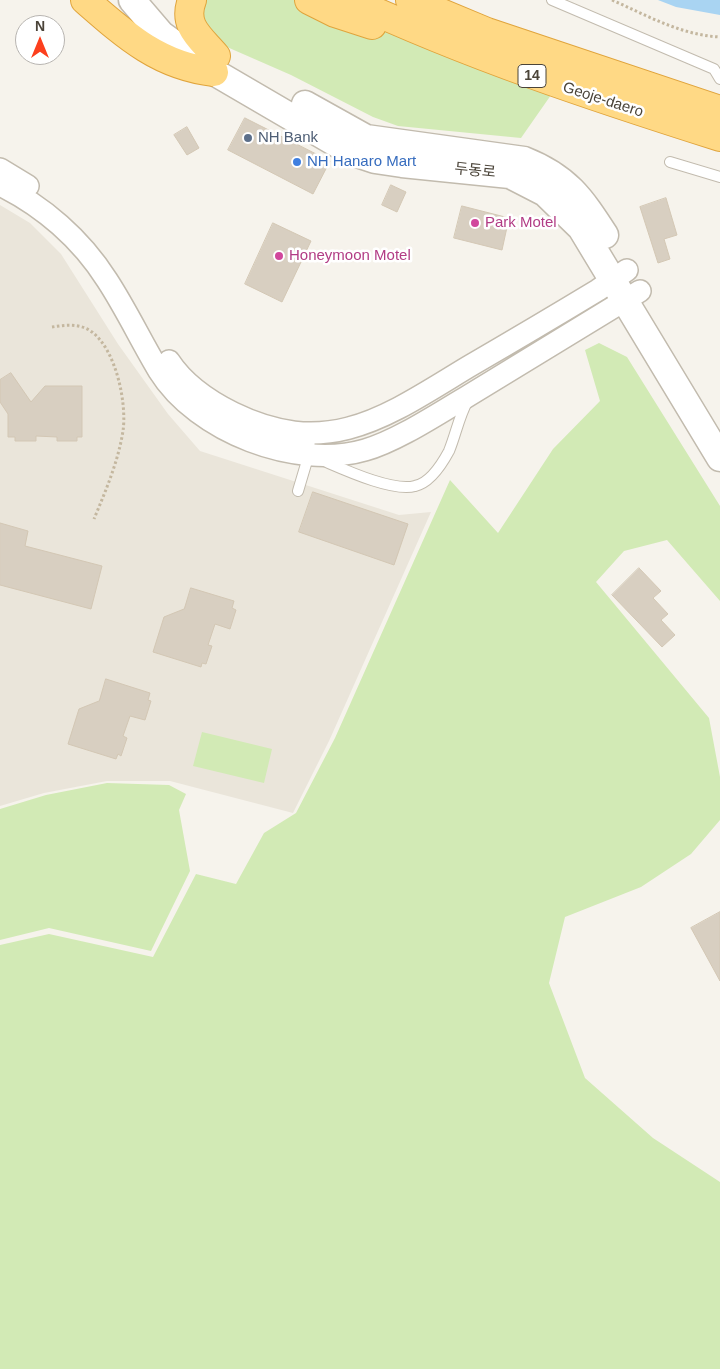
<!DOCTYPE html>
<html>
<head>
<meta charset="utf-8">
<style>
  body { margin:0 }
  #map { position:relative; width:720px; height:1369px; overflow:hidden; background:#f6f3ec; font-family:Helvetica,sans-serif }
  canvas { display:block }
  .north { position:absolute; left:15px; top:15px; width:50px; height:50px; box-sizing:border-box; background:#fff; border:1px solid #b7b4b0; border-radius:50%; rotate:0deg; font-size:14px; font-weight:700; line-height:20px; text-align:center; color:#4b4439 }
  .north::after { content:''; display:block; margin:auto; width:18px; height:22px; background:#fc3f1d; clip-path:polygon(50% 0,100% 100%,50% 72%,0 100%) }
</style>
</head>
<body>
<div id="map">
<canvas width="720" height="1369"></canvas>
<div class="north">N</div>
</div>
<script>
const ctx = document.querySelector('canvas').getContext('2d');
ctx.lineJoin = 'round';
function fill(path, color) {
  ctx.fillStyle = color;
  ctx.fill(path, 'evenodd');
}
function stroke(path, color, width, dash) {
  ctx.strokeStyle = color;
  ctx.lineWidth = width;
  ctx.lineCap = dash ? 'butt' : 'round';
  ctx.setLineDash(dash || []);
  ctx.stroke(path);
}
function label(font, color, halo, rows, align = 'center') {
  ctx.font = font + ' Helvetica,"Noto Sans KR",sans-serif';
  ctx.lineWidth = 5;
  ctx.setLineDash([]);
  ctx.textBaseline = 'middle';
  ctx.strokeStyle = halo;
  ctx.fillStyle = color;
  for (const [text, x, y, turn = 0] of rows) {
    ctx.save();
    ctx.translate(x, y);
    ctx.rotate((+turn || 0) * Math.PI / 180);
    ctx.textAlign = isNaN(turn) ? turn : align;
    if (halo) ctx.strokeText(text, 0, 0);
    ctx.fillText(text, 0, 0);
    ctx.restore();
  }
}
fill(new Path2D(`
  M0 205 30 223 61 254 118 344 168 414 200 451 399 515 431 512 329 741 293 813 170 781H107L44 793 0 806Z`), '#eae5da');
fill(new Path2D(`
  M192 0H309L558 85 521 138 398 126 373 117 291 75 211 40Z
  M599 343 627 357 720 506V601L667 540 624 551 596 582 709 718 720 777V820L691 854 641 887 565 917 549 983 585 1078 653 1138 720 1182V1369H0V945L49 934 153 957 196 874 236 884 264 833 296 813 335 738 450 480 498 533 553 449 600 401 585 350Z
  M202 732 272 749 264 783 193 766Z
  M107 783 169 785 186 794 179 810 190 871 151 951 49 928 0 940V809L46 795Z`), '#d2eab5');
fill(new Path2D(`
  M658 0H720V15L676 7Z`), '#a9d4f2');
const building = new Path2D(`
  M245 118 330 161 313 194 228 150Z
  M187 127 199 148 187 155 174 135Z
  M391 185 406 192 397 212 382 205Z
  M666 198 677 235 664 239 670 259 658 263 640 207Z
  M462 206 509 218 502 250 454 238Z
  M273 223 311 241 282 302 245 284Z
  M11 373 31 402 45 386H82V437H77V441H57V437L36 436V441H15V437H8V414L0 402V380Z
  M313 492 408 524 394 565 299 532Z
  M0 523 28 531 25 546 102 566 91 609 0 585Z
  M639 568 661 591 653 598 668 614 661 620 675 635 662 647 612 595Z
  M191 588 234 601 232 608 236 610 230 629 215 624 208 645 212 646 206 664 202 663 201 667 153 652 164 617 184 609Z
  M106 679 150 693 148 700 151 701 145 720 130 716 123 736 127 738 121 756 118 754 116 759 68 744 79 709 99 701Z
  M720 912V981L691 928Z`);
fill(building, '#d8cfc1');
stroke(building, '#d3c7b4', 1);
const service = new Path2D(`
  M552 0 714 69 720 79
  M670 162 720 177
  M324 461C345 470 393 492 415 486 430 483 442 464 449 451 456 434 459 416 468 400
  M298 491 309 454 310 434`);
const minor = new Path2D(`
  M0 169 28 186
  M0 185C43 206 81 239 107 280 126 309 141 341 159 371 197 432 296 470 365 450 397 441 439 413 468 396 525 361 582 326 640 291
  M169 361C184 384 209 401 233 413 329 460 387 416 468 367 511 342 555 316 598 290L627 270`);
const tertiary = new Path2D(`
  M132 0 161 34 214 72 351 152 375 160 402 164 510 175 545 193 581 228 720 458
  M305 104 366 138 524 160C567 177 581 198 605 235`);
const trunk = new Path2D(`
  M85 0C125 35 159 66 214 72
  M192 0C182 26 201 38 216 56
  M309 0 335 13 372 25
  M350 0C470 56 594 97 720 137
  M410 0 487 32 720 110`);
stroke(service, '#c2bbae', 12);
stroke(minor, '#c2bbae', 24);
stroke(tertiary, '#c2bbae', 29);
stroke(trunk, '#e0a43c', 30);
stroke(new Path2D(`
  M612 0C648 16 681 35 720 37
  M52 327C65 325 80 323 92 332 116 350 127 403 123 431 118 462 106 490 94 519`), '#c4b79f', 3, [2.5, 2.5]);
stroke(service, '#fff', 10);
stroke(minor, '#fff', 21);
stroke(tertiary, '#fff', 26);
stroke(trunk, '#ffd985', 28);
for (const [x, y, r, color] of [
  [248,138,5,"#5c6f8a"],
  [297,162,5,"#3f7fe0"],
  [475,223,5,"#d1479c"],
  [279,256,5,"#d1479c"]
]) {
  const dot = new Path2D();
  dot.arc(x, y, r, 0, 2 * Math.PI);
  ctx.fillStyle = color;
  ctx.fill(dot);
  stroke(dot, '#fff', 2);
}
for (const [x, y, w] of [
  [532,76,28]
]) {
  const box = new Path2D();
  box.roundRect(x - w / 2, y - 11.5, w, 23, 4);
  ctx.fillStyle = '#fff';
  ctx.fill(box);
  stroke(box, '#4b4439', 1);
}
label('bold 14px', '#4b4439', null, [
  ["14",532,76]
]);
label('15px', '#4b4439', '#fff', [
  ["Geoje-daero",603,100,18],
  ["두동로",475,171,6]
]);
label('15px', '#4e5e75', '#fff', [
  ["NH Bank",258,138]
], 'left');
label('15px', '#366cbe', '#fff', [
  ["NH Hanaro Mart",307,162]
], 'left');
label('15px', '#b23c85', '#fff', [
  ["Park Motel",485,223],
  ["Honeymoon Motel",289,256]
], 'left');
</script>
</body>
</html>
